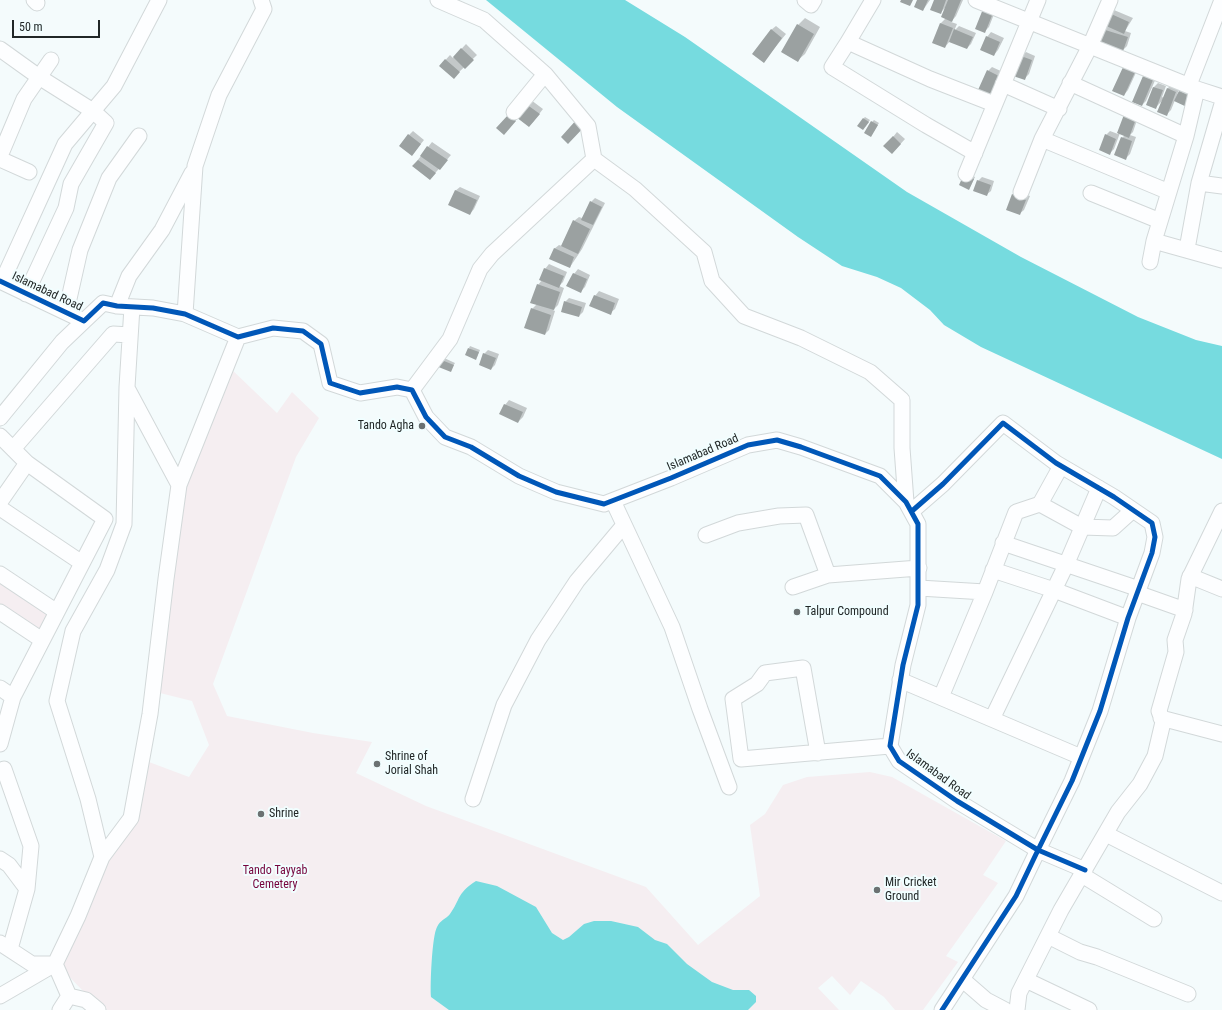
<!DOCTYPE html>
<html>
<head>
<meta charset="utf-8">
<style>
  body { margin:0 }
  #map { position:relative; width:1222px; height:1010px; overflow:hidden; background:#f4fbfc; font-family:"Roboto Condensed",sans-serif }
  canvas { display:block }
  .scale { position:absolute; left:12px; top:20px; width:88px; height:18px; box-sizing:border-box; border:2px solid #212727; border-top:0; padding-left:5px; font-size:12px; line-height:14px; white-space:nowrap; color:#212727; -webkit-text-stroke:3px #f1feff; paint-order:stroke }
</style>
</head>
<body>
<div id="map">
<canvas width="1222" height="1010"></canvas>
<div class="scale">50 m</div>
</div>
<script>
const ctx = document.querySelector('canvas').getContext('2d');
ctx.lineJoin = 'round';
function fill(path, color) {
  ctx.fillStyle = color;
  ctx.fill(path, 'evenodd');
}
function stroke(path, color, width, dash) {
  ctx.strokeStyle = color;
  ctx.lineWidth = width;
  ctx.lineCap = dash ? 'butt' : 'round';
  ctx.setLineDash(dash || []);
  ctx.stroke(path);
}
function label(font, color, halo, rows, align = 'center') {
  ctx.font = font + ' "Roboto Condensed",sans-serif';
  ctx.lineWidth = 4;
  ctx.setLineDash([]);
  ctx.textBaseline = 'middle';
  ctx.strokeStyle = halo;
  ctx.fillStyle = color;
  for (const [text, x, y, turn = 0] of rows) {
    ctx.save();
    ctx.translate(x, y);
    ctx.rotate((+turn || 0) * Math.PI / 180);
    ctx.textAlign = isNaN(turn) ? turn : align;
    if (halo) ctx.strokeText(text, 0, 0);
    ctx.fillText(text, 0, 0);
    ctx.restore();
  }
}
fill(new Path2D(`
  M227 365 277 413 292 392 319 418 296 457 213 684 227 716 313 733 372 742 356 773 426 806 646 887 698 945 760 896 750 825 765 814 783 785 807 777 870 772 892 777 1006 841 983 875 998 883 946 956 958 962 923 1010H895L884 997 861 981 850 995 832 976 818 988 839 1010H107C89 997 75 985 62 967L78 916 131 818 141 759 189 777 209 745 192 701 152 691 179 485Z
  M0 574 57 612 42 640 0 612Z`), '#f5eef1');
fill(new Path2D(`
  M486 0H625L685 37 907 192 1021 257 1138 317 1196 340 1222 346V459L981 347 944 325 930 310 901 288 877 277 842 266 798 237 617 107Z
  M476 881 497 886 536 907 552 933 563 940 569 937 584 924 594 921H611L638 927 655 940 667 944 687 964 712 982 733 990H749L756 996V1002L748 1010H449L431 997C430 985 432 936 437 927 440 920 446 919 450 914 461 899 456 894 476 881Z`), '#76dbdf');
fill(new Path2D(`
  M918 0H930L923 10Z
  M935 0H963L956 16 951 22 957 24 954 31 959 26 976 33 971 44 967 48 950 41 945 47 933 42 941 23 946 18V7L940 13Z
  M996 9 989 27 985 31 984 10Z
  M1114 10 1133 18 1125 31 1131 33 1127 46 1123 50 1098 42 1110 14Z
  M805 18 820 27 805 54 798 60V25Z
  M776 26 786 34 764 61 771 30Z
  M991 32 1004 38 998 50 994 55 987 37Z
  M466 44 477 55 458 73 440 66 450 55 453 58Z
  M1026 52 1035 56 1029 74 1024 79 1021 56Z
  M1139 66 1128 90 1124 95 1114 90Z
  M992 67 1003 72 990 94 988 71Z
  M1148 72 1157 76 1146 101 1142 105 1144 77Z
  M1158 83 1166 86 1162 97 1164 98 1168 88 1172 84 1180 88 1177 94 1184 87 1197 94 1175 100 1171 110 1166 115 1162 101 1155 108 1147 105 1154 87Z
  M531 100 543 109 533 122 529 126 518 118 508 129 509 115Z
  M1140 111 1133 132 1130 135 1136 137 1130 154 1126 158 1122 138 1125 135 1120 133 1114 149 1110 153 1106 135 1110 131 1118 134 1126 112Z
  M865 117 870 120 865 127 864 118Z
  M874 120 879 123 872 134V122Z
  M413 131 424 140 412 155 409 135Z
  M897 132 905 139 896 149 893 137Z
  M432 142 451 155 430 179 413 166Z
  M966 173 975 177 969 189Z
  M982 177 994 181 991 191 986 195 978 181Z
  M460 187 480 196 474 209 470 214 455 191Z
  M1017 191 1030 196 1024 210 1019 214 1013 195Z
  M595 198 605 203 582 249 570 267 554 249 559 245 562 246 574 221 579 217 582 218 591 202Z
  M549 264 567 272 563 282 559 286 564 288 558 305 553 310 555 311 549 330 545 334 532 309 537 304 538 285 542 280 545 269Z
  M578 269 590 275 585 287 580 292 574 274Z
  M599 291 619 299 615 309 610 313 595 296Z
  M569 298 586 303 583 312 579 316 565 302Z
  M470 346 480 350 477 357 469 348Z
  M488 350 499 354 495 365 491 369 484 354Z
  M442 357 455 363 450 371 437 365Z
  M509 400 527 408 523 417 518 422 505 405Z`), '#0003');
fill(new Path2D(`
  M901 0H913L910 6 900 2Z
  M917 0H928L923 11 914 7Z
  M934 0H946L941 14 930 10Z
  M948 0H961L952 22 941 17Z
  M983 9 993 13 985 33 975 29Z
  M1109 13 1129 22 1124 34 1104 25Z
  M940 23 953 28 945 48 932 43Z
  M797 24 814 34 798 62 781 52Z
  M771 29 782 38 764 63 752 54Z
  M954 29 973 37 967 49 949 42Z
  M1102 29 1128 37 1123 51 1097 42Z
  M986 36 1000 42 994 56 980 50Z
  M461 48 474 60 465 69 453 57Z
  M1021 56 1032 60 1025 80 1013 76Z
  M445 59 460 72 454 79 439 66Z
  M1124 65 1136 70 1124 96 1112 91Z
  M987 70 999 76 991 95 978 90Z
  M1143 76 1153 80 1142 106 1132 102Z
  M1153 87 1163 90 1156 109 1146 105Z
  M1167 88 1176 92 1167 116 1157 112Z
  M1179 91 1194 98 1189 108 1174 101Z
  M526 104 540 114 529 127 516 117Z
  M1125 112 1137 116 1129 138 1117 133Z
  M508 115 516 121 504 135 496 128Z
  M578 118 586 125 568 144 561 137Z
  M863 118 869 122 863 130 857 126Z
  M871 121 878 125 871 137 864 133Z
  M408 134 421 144 412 156 399 146Z
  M1105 134 1116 139 1110 155 1099 150Z
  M893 136 901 144 892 154 883 146Z
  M1121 137 1132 141 1126 160 1114 155Z
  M427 146 448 160 440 170 420 156Z
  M418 160 436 173 430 180 412 166Z
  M964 174 974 179 969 190 959 185Z
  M977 180 991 185 987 196 973 191Z
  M455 190 477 200 470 215 448 205Z
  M1012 194 1026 200 1020 215 1006 210Z
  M590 201 602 207 593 225 581 220Z
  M573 220 590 229 578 254 561 246Z
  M554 248 574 257 570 268 549 259Z
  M544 268 564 276 559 288 539 280Z
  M573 273 587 279 581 293 566 286Z
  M537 284 560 292 554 310 530 303Z
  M594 295 615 303 611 315 589 306Z
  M564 301 582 307 579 317 561 312Z
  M531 308 551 315 545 335 524 328Z
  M468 348 479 352 476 360 465 355Z
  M483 353 496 358 491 370 479 365Z
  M439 359 454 365 451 372 436 366Z
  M504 404 523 412 518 423 499 414Z`), '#9ba1a1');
const minor = new Path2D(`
  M34 0 37 3
  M805 0 811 5 814 0
  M873 0 848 42 930 79 994 104
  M976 0 1197 89 1222 97
  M848 42 832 67 926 125 975 153
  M0 49 39 77 93 111 106 123 71 184 66 208 26 294
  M1070 83 1186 136 1197 89
  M1003 84 1059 109
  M1189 85 1222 0
  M514 112 545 74
  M1042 139 1169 192
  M0 156 24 99 51 60
  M0 159 29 172
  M594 159 635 189 704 252 712 281 744 316 801 338 870 372 902 400V448L906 502
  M966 174 1038 0
  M1199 183 1222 186
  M1021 192 1042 139 1090 46 1110 0
  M1091 193 1160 221
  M1154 241 1222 260
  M1187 249 1199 183 1222 104
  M1150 262 1154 241 1186 136
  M0 281 84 321 103 303 117 306 153 308 185 314 238 337 273 328 303 331 321 344 330 383 360 393 397 387 412 390 426 417 445 437 471 447 519 476 556 492 604 504 671 478 748 445 777 440 801 447 880 476 906 502 918 524V605L903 665 890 746 899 761 957 801 1038 850 1016 896 942 1010
  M2 282 65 144 114 86 159 0
  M117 306 129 276 162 230 192 173
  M66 312 80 250 109 178 139 136
  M185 314 195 166 219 95 264 9 261 0
  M412 390 450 339 480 269 492 254 594 159 588 126 545 74 484 20 438 0
  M0 418 62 342 84 321
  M0 436 27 463 0 502
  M13 449 113 334 130 335
  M179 485 238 337
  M613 501 672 627 700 709 729 787
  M1040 504 1082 527 1113 528 1133 510
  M0 508 82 563
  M912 511 943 484 1003 423 1056 463 1114 497 1152 523 1155 537 1152 553 1128 618 1100 711 1072 781 1038 850 1085 870
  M706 535 738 523 779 516 806 515 828 575
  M1003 543 1139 589
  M993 570 1054 590 1128 618
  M0 574 57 612
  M1190 576 1222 589
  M793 587 828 575 919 568
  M919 588 985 592
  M1137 593 1185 610
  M0 612 42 640
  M900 680 1081 757
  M0 688 13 697
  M941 697 985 592 1016 512 1040 504 1061 466
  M1161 718 1222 734
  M992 719 1066 565 1099 488
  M0 744 13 697 105 519 27 463
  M818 753 803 668 765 673 757 684 733 699 741 759 890 746
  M4 769 31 846 27 889
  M473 799 504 705 538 640 577 581 624 525
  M1106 834 1222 893
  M102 857 131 818 150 714 166 579 179 485 127 388
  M0 859 9 865 27 889 10 949
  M1082 875 1154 919
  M1048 936 1080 952 1097 957 1188 994
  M0 943 32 964H54
  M55 964 78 916 102 857 88 799 57 701 73 631 107 570 124 524 127 387 132 307
  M55 964 69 996
  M963 980 986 1000 1005 1010
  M1026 980 1089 1010
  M0 996 55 964
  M69 996 86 1000 98 1010
  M60 1010 69 996
  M1017 1010 1019 993 1061 910 1118 812 1140 784 1155 756 1163 722 1159 711 1176 652 1175 640 1184 614 1189 579 1222 511`);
stroke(minor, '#d2d8d9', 17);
stroke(minor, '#fdfeff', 15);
stroke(new Path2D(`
  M0 281 84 321 103 303 117 306 153 308 185 314 238 337 273 328 303 331 321 344 330 383 360 393 397 387 412 390 426 417 445 437 471 447 519 476 556 492 604 504 671 478 748 445 777 440 801 447 880 476 906 502 918 524V605L903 665 890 746 899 761 957 801 1038 850 1016 896 942 1010
  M912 511 943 484 1003 423 1056 463 1114 497 1152 523 1155 537 1152 553 1128 618 1100 711 1072 781 1038 850 1085 870`), '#0057b8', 5);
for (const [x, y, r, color] of [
  [422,426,4,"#6b7172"],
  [797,612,4,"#6b7172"],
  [377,764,4,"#6b7172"],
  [261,814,4,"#6b7172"],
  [877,890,4,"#6b7172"]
]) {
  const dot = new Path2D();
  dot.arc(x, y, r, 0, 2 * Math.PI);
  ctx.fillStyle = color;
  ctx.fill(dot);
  stroke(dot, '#f1feff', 1.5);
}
label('12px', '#212727', '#f1feff', [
  ["Islamabad Road",47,292,25],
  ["Islamabad Road",703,453,-23],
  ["Islamabad Road",938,775,36]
]);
label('12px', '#212727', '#f1feff', [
  ["Tando Agha",414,426,"right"],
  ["Talpur Compound",805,612],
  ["Shrine of",385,757],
  ["Jorial Shah",385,771],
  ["Shrine",269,814],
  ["Mir Cricket",885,883],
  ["Ground",885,897]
], 'left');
label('12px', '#76043d', '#f1feff', [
  ["Tando Tayyab",275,871],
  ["Cemetery",275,885]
]);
</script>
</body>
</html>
